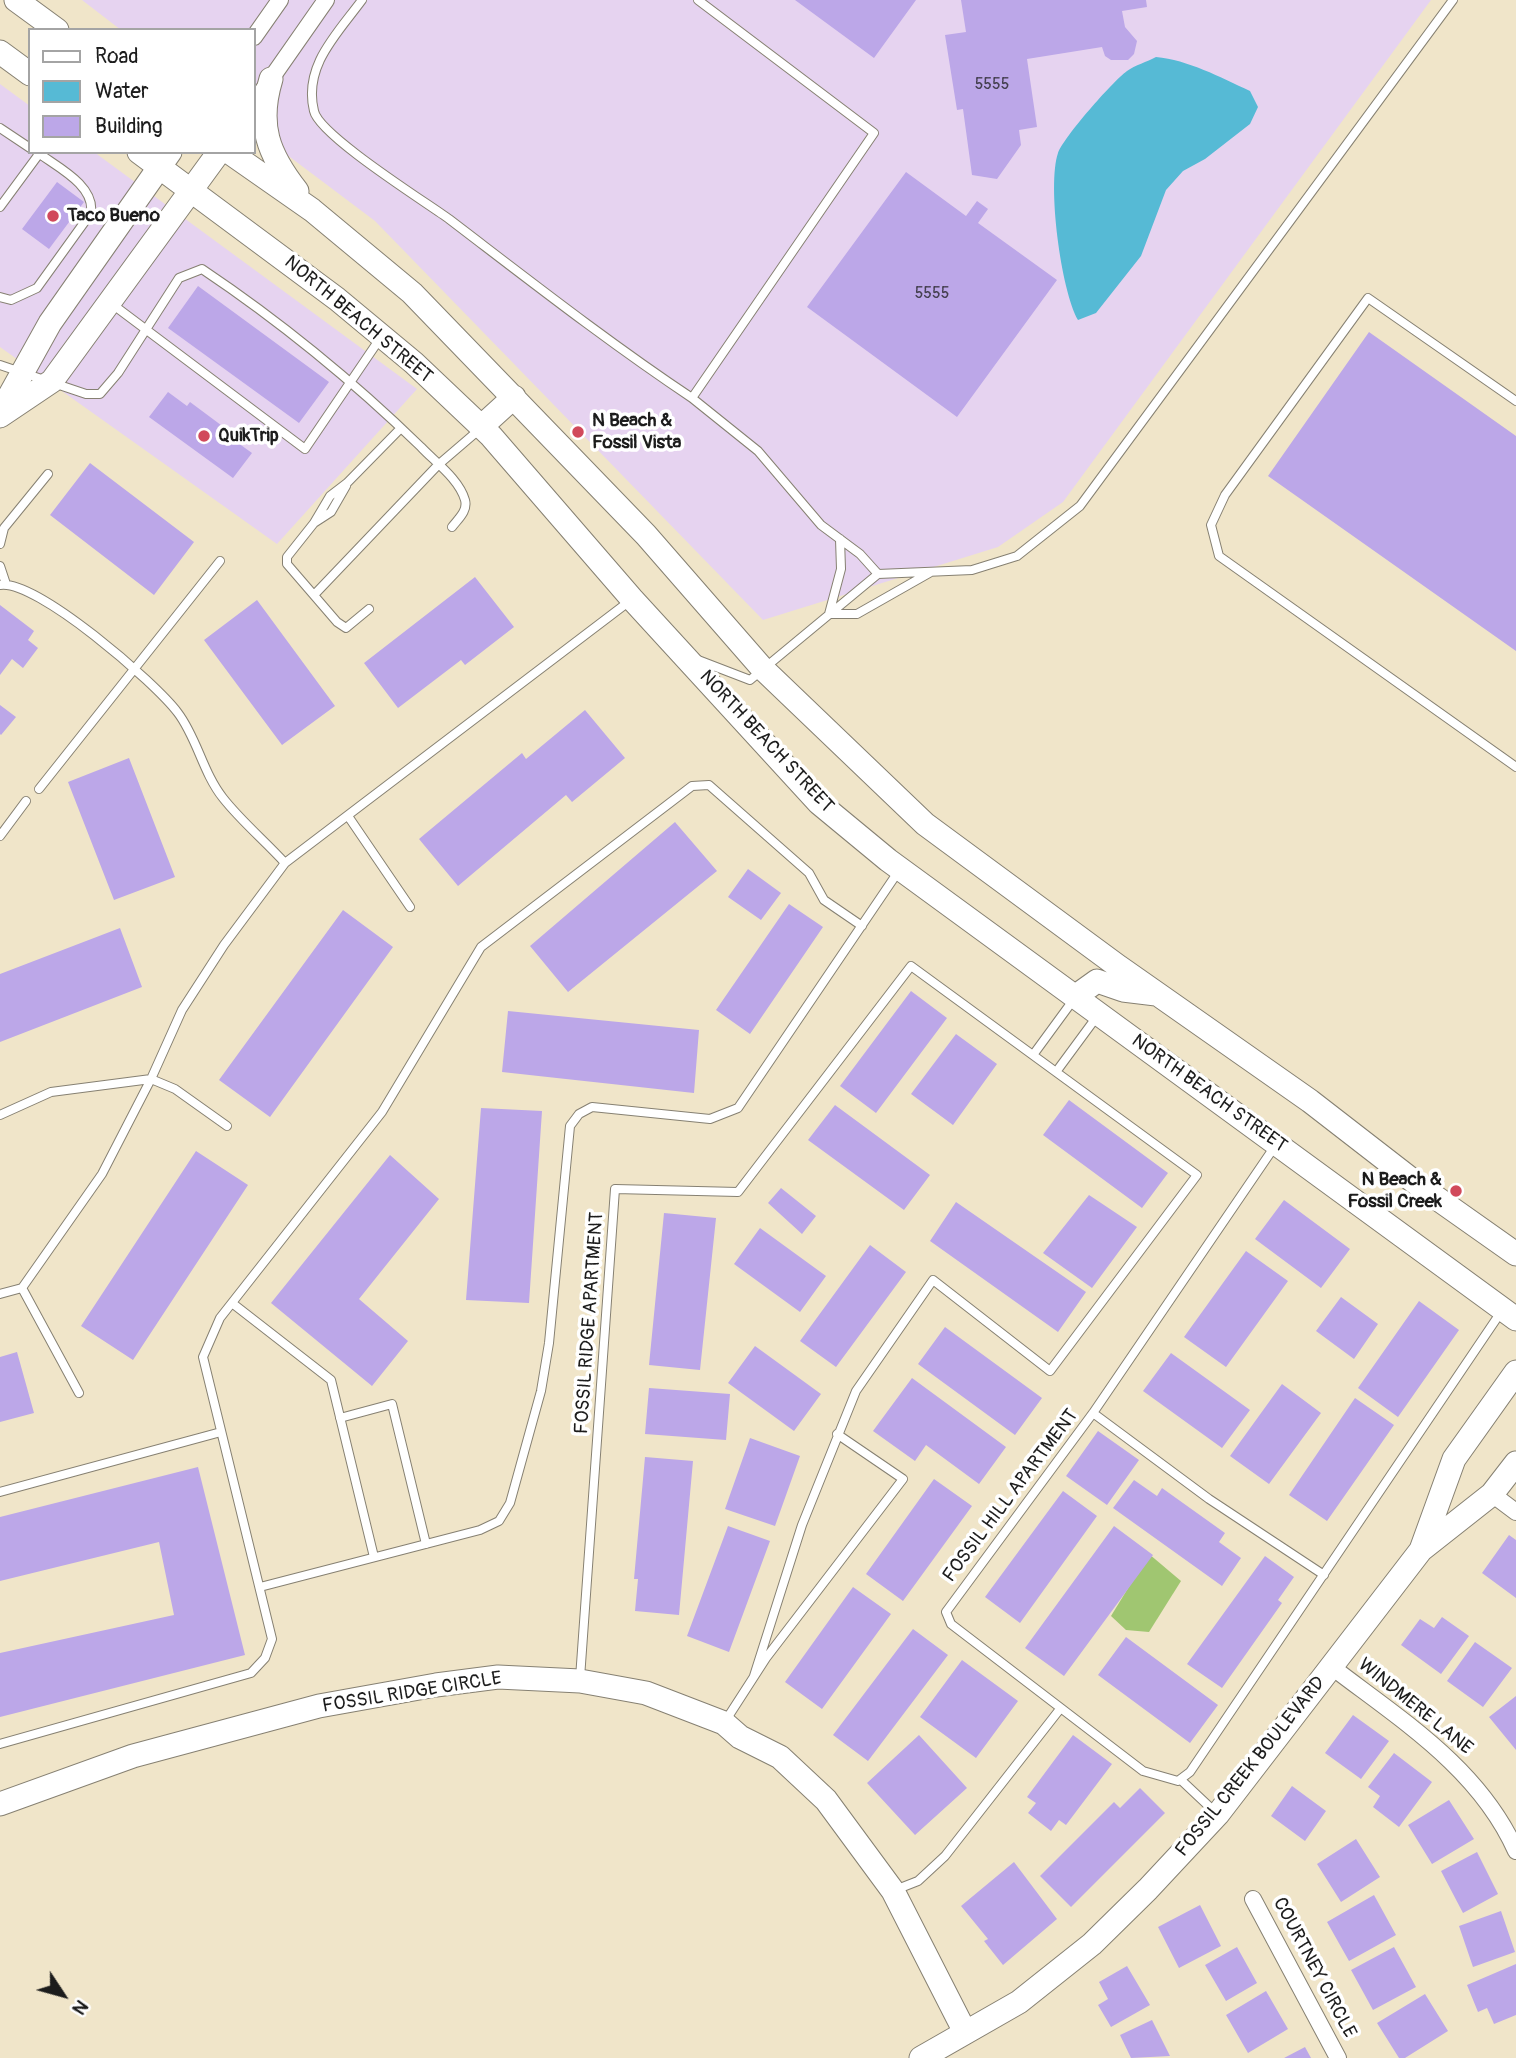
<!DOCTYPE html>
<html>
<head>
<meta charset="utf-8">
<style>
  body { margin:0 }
  #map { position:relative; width:1516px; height:2058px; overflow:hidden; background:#f0e5c9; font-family:Pangolin,sans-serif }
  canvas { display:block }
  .legend { position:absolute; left:28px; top:28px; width:228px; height:126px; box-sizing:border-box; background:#fff; border:2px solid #a4a4a4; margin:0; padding:9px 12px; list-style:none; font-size:21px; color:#1c1c1c }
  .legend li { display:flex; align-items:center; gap:14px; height:35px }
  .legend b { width:35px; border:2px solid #a4a4a4 }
  .north { position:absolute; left:28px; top:1960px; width:70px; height:70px; -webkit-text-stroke:5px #fff; paint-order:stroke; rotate:126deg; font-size:19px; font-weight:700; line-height:28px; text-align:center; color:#1c1c1c }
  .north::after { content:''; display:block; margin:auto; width:24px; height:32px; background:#1c1c1c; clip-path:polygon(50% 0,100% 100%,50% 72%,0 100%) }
</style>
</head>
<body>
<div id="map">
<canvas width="1516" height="2058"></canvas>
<ul class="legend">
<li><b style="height:9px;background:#fff"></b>Road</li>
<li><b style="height:19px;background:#56bad5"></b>Water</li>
<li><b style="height:19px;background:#bca7e8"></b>Building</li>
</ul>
<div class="north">N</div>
</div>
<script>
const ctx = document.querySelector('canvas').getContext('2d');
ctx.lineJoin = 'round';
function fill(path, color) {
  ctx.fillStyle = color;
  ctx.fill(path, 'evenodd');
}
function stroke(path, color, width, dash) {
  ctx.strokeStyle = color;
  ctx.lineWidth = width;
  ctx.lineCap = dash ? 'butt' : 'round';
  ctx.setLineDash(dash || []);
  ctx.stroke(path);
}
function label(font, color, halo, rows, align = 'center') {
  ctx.font = font + ' Pangolin,sans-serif';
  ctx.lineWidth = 7;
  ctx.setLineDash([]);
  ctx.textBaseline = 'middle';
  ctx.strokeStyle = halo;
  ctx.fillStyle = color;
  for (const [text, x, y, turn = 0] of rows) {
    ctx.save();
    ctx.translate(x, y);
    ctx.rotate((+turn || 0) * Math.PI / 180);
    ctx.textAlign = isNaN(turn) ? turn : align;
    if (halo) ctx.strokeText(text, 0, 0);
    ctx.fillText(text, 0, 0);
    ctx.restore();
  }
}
fill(new Path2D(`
  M82 0H1431L1063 502 998 547 763 620 375 221 254 130V30H121Z
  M0 84 30 106V152H94L417 389 277 544 0 347Z`), '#e6d3f0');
fill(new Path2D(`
  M1149 1554 1181 1581 1149 1632 1126 1630 1111 1616Z`), '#a0c671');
fill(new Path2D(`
  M1156 57C1188 60 1220 77 1250 91L1258 107 1250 124 1205 159 1183 171 1166 190 1141 256 1096 313 1078 320C1061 290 1047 185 1058 153 1064 137 1112 82 1127 71 1135 65 1147 62 1156 57Z`), '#56bad5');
fill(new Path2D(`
  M795 0H916L874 58Z
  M961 0H1146L1147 7 1122 11 1125 27 1137 41 1134 54 1128 60H1111L1105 56 1102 47 1027 59 1037 127 1019 130 1021 145 997 179 972 175 963 109 957 110 945 35 966 32Z
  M906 172 966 216 977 201 988 209 978 223 1057 280 957 417 807 307Z
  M57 182 84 202 49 249 22 229Z
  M198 286 329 382 299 423 168 328Z
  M1369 332 1516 436V651L1268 476Z
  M168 392 187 406 190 402 233 434 231 438 252 453 233 478 149 417Z
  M90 463 194 542 154 595 50 515Z
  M475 577 514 627 465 665 461 660 398 708 364 663Z
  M257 600 335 706 282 745 204 640Z
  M0 605 34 631 28 640 38 648 23 668 12 659 0 675Z
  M0 705 16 717 1 735 0 734Z
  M585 710 625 758 572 802 566 795 458 886 419 839 522 753 526 759Z
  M129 758 175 877 114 900 68 782Z
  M675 822 717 871 568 992 530 946Z
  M748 869 781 893 761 920 728 897Z
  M789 904 823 927 750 1034 716 1010Z
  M343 910 393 947 270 1117 219 1080Z
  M120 928 142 987 0 1042V974Z
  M911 991 947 1018 876 1113 840 1086Z
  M508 1011 699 1030 694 1093 502 1072Z
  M956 1034 997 1064 953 1125 911 1094Z
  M1069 1100 1168 1173 1142 1208 1043 1135Z
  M835 1105 930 1175 904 1210 808 1140Z
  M481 1108 542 1111 529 1303 466 1300Z
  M196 1151 248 1185 133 1360 81 1326Z
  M390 1155 439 1199 359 1299 408 1341 372 1386 271 1303Z
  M781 1188 816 1216 802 1234 768 1203Z
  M1089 1195 1137 1227 1092 1288 1043 1253Z
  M1284 1200 1350 1249 1321 1288 1255 1239Z
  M956 1202 1086 1292 1058 1332 930 1241Z
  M664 1213 716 1218 700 1370 649 1365Z
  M760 1228 826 1276 800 1312 734 1264Z
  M870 1245 906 1272 836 1367 800 1341Z
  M1246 1251 1288 1281 1226 1367 1184 1337Z
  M1341 1297 1378 1324 1354 1359 1316 1331Z
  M1419 1301 1459 1330 1398 1417 1358 1388Z
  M945 1327 1042 1398 1015 1435 918 1364Z
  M755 1346 821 1394 794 1431 728 1383Z
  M17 1352 34 1413 0 1422V1357Z
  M1171 1353 1250 1410 1222 1448 1143 1391Z
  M912 1378 1006 1447 979 1484 926 1445 915 1461 873 1431Z
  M1282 1384 1321 1413 1269 1484 1230 1456Z
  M649 1388 730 1394 726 1440 645 1434Z
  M1355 1398 1394 1425 1327 1521 1289 1495Z
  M1098 1431 1139 1460 1107 1505 1066 1476Z
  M750 1438 800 1456 775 1526 725 1509Z
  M645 1457 693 1461 679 1615 635 1611 638 1579H634Z
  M198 1467 245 1655 0 1717V1653L174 1615 159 1542 0 1581V1517Z
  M934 1479 972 1506 903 1601 866 1574Z
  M1134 1480 1157 1496 1162 1488 1225 1533 1219 1542 1241 1558 1222 1586 1113 1508Z
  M1063 1491 1097 1516 1020 1623 985 1597Z
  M728 1526 770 1541 729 1652 687 1636Z
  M1114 1526 1153 1555 1064 1676 1025 1648Z
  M1509 1535 1516 1540V1598L1482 1573Z
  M1265 1556 1294 1577 1278 1600 1282 1603 1222 1688 1187 1664Z
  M853 1587 891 1614 822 1709 785 1682Z
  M1442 1617 1469 1636 1441 1674 1401 1645 1420 1619 1434 1628Z
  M913 1629 948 1655 868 1761 833 1735Z
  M1126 1637 1218 1705 1190 1743 1098 1675Z
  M1475 1642 1512 1668 1483 1707 1447 1681Z
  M962 1660 1018 1701 976 1758 920 1717Z
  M1516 1696V1750L1489 1717Z
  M1353 1715 1389 1741 1361 1779 1325 1753Z
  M919 1735 967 1788 915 1835 867 1783Z
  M1073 1735 1112 1764 1066 1825 1059 1820 1051 1831 1028 1813 1036 1803 1027 1797Z
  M1394 1753 1432 1782 1399 1827 1373 1807 1380 1796 1368 1787Z
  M1292 1786 1326 1811 1305 1841 1271 1816Z
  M1140 1788 1165 1813 1071 1907 1040 1876 1114 1802 1120 1808Z
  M1449 1800 1474 1839 1432 1864 1408 1825Z
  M1356 1839 1380 1877 1341 1902 1317 1864Z
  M1477 1852 1498 1894 1463 1913 1441 1871Z
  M1014 1862 1057 1919 1003 1965 984 1941 988 1939 961 1906Z
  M1374 1895 1396 1935 1349 1961 1327 1922Z
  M1200 1905 1221 1946 1179 1968 1158 1927Z
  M1501 1911 1515 1952 1473 1967 1459 1926Z
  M1237 1947 1257 1983 1226 2001 1205 1965Z
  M1394 1947 1416 1987 1373 2010 1351 1970Z
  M1516 1964V2015L1494 2024 1487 2008 1478 2012 1467 1985Z
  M1127 1966 1150 2005 1111 2027 1098 2005 1108 1999 1099 1982Z
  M1266 1991 1288 2029 1248 2053 1226 2015Z
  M1425 1994 1448 2031 1405 2058H1399L1377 2023Z
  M1152 2020 1170 2056 1131 2058 1120 2035Z
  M1305 2047 1311 2058H1284Z`), '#bca7e8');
const lane = new Path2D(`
  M362 0C337 34 303 66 314 111 319 135 424 201 449 219 529 280 608 342 692 398
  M698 0 874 133 692 398 758 451 821 525 860 554 878 574
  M0 128 30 148
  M0 207 39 154
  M0 297 11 300 37 288 91 213C95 185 57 167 37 152
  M112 304 305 449 381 337
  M0 365 86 394H100L118 373 179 278 202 269C281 322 353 381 421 447 435 462 459 479 465 500 468 511 458 519 452 527
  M1516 401 1368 298 1225 495 1211 525 1219 556 1516 767
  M314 523 331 512 346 486
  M840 539 841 569 829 614H857L931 572
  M0 544 4 528 48 474
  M0 566 6 584
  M0 585C36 579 156 683 178 713 197 738 203 773 223 798 241 821 265 841 285 863
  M314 595 438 465 480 429
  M369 609 346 628 337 622 287 564V557L314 523 330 496 347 483 401 428
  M698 660 750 680 878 574 972 570 1017 556 1080 506 1453 0
  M39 789 220 561
  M348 816 410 907
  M0 836 26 801
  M1033 1055 1074 999
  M1056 1072 1098 1015
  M0 1115 51 1092 151 1079 175 1089 227 1126
  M1275 1146 1093 1413 946 1612 951 1624 1143 1771 1178 1781 1190 1772 1501 1312
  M22 1288 79 1393
  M0 1294 22 1288 102 1174 151 1079 182 1010 224 945 285 863 631 600
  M232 1303 331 1380 374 1557
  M1093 1413 1209 1499 1324 1575
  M340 1418 392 1404 426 1544
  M0 1492 221 1432
  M260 1587 480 1530 499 1521 510 1503 541 1391 549 1343 570 1126 579 1114 592 1107 710 1119 738 1108 898 872
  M580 1678 615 1189 738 1192 911 966 1197 1175 1050 1371 933 1280 856 1391 802 1525 754 1676
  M726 1720 766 1658 903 1479 837 1434
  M0 1744 251 1673 265 1658 272 1639 203 1357 220 1318 382 1112 481 947 692 786 709 785 809 873 824 900 862 926
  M1181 1780 1215 1812
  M895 1890 918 1881 945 1856 1060 1709`);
const street = new Path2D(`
  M254 37 280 0
  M254 103 326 0
  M1492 1494 1516 1512
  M1332 1667C1401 1720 1479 1768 1516 1851
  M1253 1899 1338 2058`);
const secondary = new Path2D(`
  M16 0 57 30
  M0 52 30 74
  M271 79C257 125 268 154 297 191
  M139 152 337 299 414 363 491 436 632 599 819 803 888 860 1516 1319
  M229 152 312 210 412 293 646 535 762 668 925 824 1119 967 1310 1101 1421 1187 1516 1254
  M0 413 50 323 170 152
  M0 416 52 381 219 152
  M481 427 514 397
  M1076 996 1097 981 1123 990 1156 994
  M1421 1550 1454 1459 1516 1372
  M0 1804 133 1756 319 1706 436 1685 498 1677 580 1681 646 1693 724 1723 740 1737 780 1757 826 1800 893 1891 965 2032
  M921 2058 1019 2002 1092 1944 1148 1889 1218 1814 1421 1550 1492 1494 1516 1463`);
stroke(lane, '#868072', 10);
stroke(street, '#868072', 18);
stroke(secondary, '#868072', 25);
stroke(lane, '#fff', 8);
stroke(street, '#fff', 16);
stroke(secondary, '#fff', 23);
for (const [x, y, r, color] of [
  [53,216,7,"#d1495b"],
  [578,432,7,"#d1495b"],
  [204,436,7,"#d1495b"],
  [1456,1191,7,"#d1495b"]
]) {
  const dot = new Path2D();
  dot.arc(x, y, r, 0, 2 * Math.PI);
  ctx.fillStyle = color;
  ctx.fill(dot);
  stroke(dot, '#fff', 2.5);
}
label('16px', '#443f4f', null, [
  ["5555",992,85],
  ["5555",932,294]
]);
label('bold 19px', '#1c1c1c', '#fff', [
  ["Taco Bueno",67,216],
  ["N Beach &",592,421],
  ["Fossil Vista",592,443],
  ["QuikTrip",218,436],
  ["N Beach &",1442,1180,"right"],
  ["Fossil Creek",1442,1202,"right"]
], 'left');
label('19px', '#1c1c1c', '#fff', [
  ["NORTH BEACH STREET",358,320,40],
  ["NORTH BEACH STREET",766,742,47],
  ["NORTH BEACH STREET",1209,1094,36],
  ["FOSSIL RIDGE APARTMENT",590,1323,-86],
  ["FOSSIL HILL APARTMENT",1011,1496,-53],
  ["FOSSIL RIDGE CIRCLE",412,1693,-9],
  ["WINDMERE LANE",1415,1707,39],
  ["FOSSIL CREEK BOULEVARD",1251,1767,-51],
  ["COURTNEY CIRCLE",1314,1968,62]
]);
</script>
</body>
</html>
